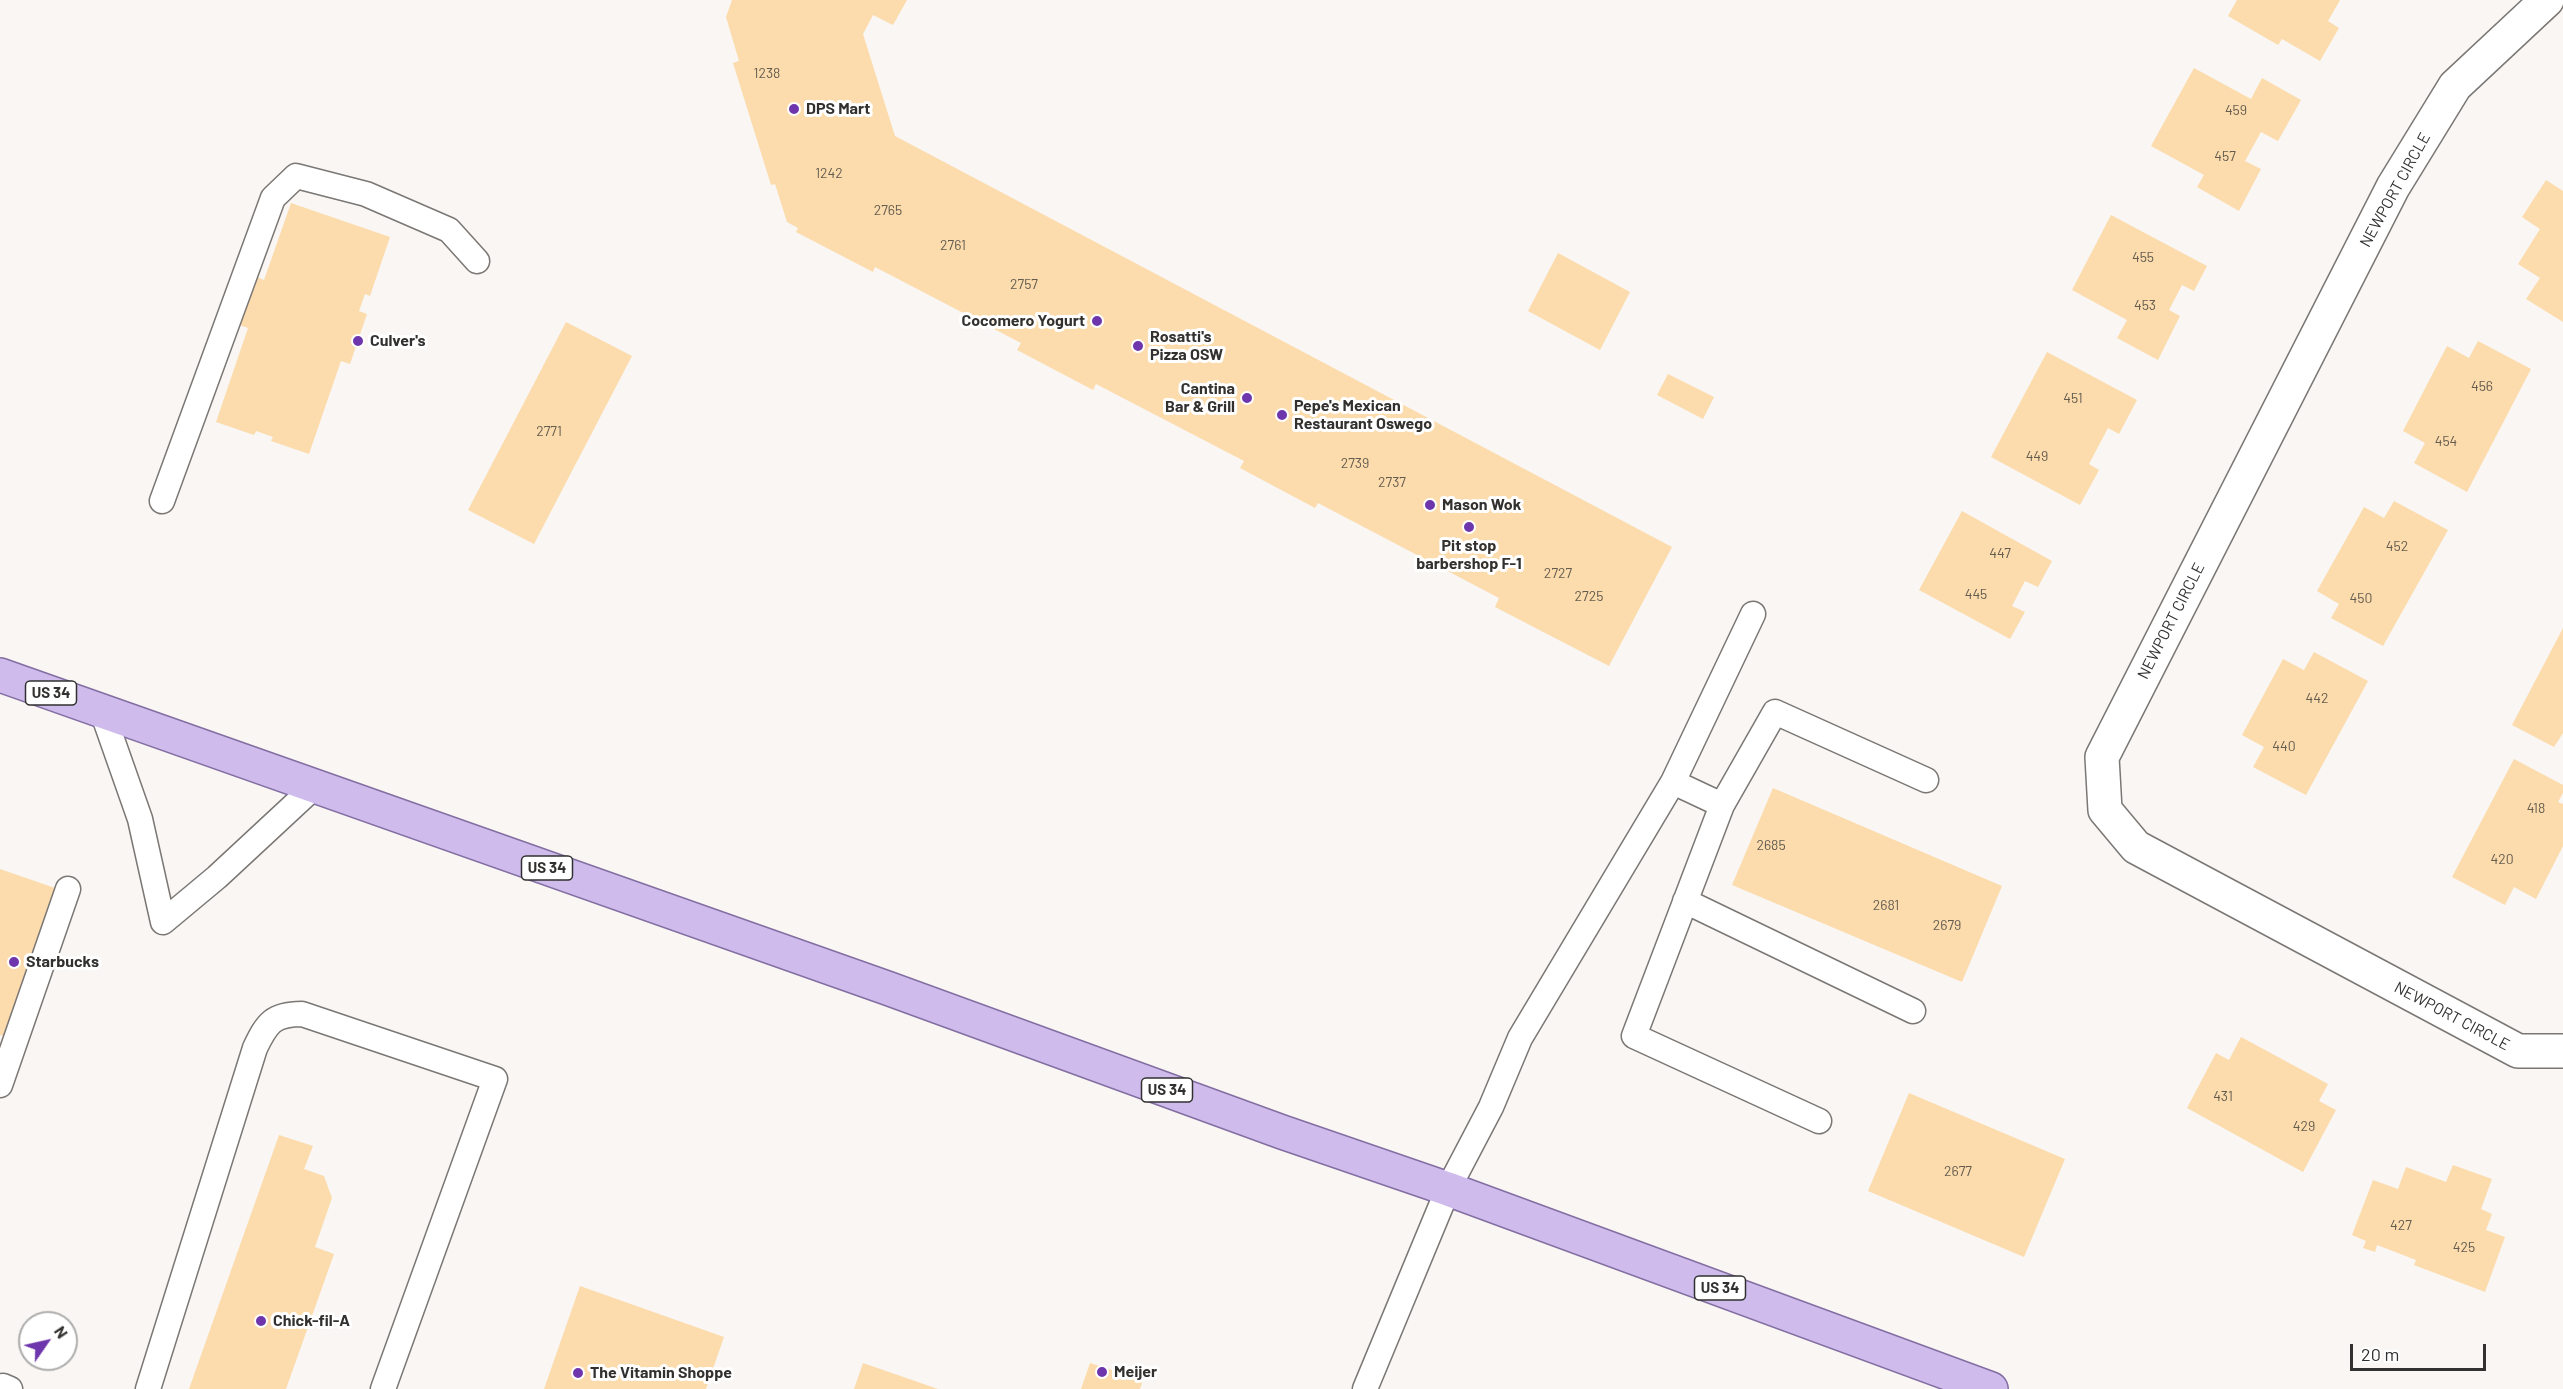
<!DOCTYPE html>
<html>
<head>
<meta charset="utf-8">
<style>
  body { margin:0 }
  #map { position:relative; width:2563px; height:1389px; overflow:hidden; background:#f9f6f3; font-family:Barlow,sans-serif }
  canvas { display:block }
  .north { position:absolute; left:18px; top:1311px; width:60px; height:60px; box-sizing:border-box; background:#fff; border:2px solid #adadac; border-radius:50%; rotate:56deg; font-size:16px; font-weight:700; line-height:24px; text-align:center; color:#323130 }
  .north::after { content:''; display:block; margin:auto; width:21px; height:27px; background:#6e36ac; clip-path:polygon(50% 0,100% 100%,50% 72%,0 100%) }
  .scale { position:absolute; left:2350px; top:1344px; width:136px; height:27px; box-sizing:border-box; border:3px solid #323130; border-top:0; padding-left:8px; font-size:18px; line-height:21px; white-space:nowrap; color:#323130; -webkit-text-stroke:4px #fff; paint-order:stroke }
</style>
</head>
<body>
<div id="map">
<canvas width="2563" height="1389"></canvas>
<div class="north">N</div>
<div class="scale">20 m</div>
</div>
<script>
const ctx = document.querySelector('canvas').getContext('2d');
ctx.lineJoin = 'round';
function fill(path, color) {
  ctx.fillStyle = color;
  ctx.fill(path, 'evenodd');
}
function stroke(path, color, width, dash) {
  ctx.strokeStyle = color;
  ctx.lineWidth = width;
  ctx.lineCap = dash ? 'butt' : 'round';
  ctx.setLineDash(dash || []);
  ctx.stroke(path);
}
function label(font, color, halo, rows, align = 'center') {
  ctx.font = font + ' Barlow,sans-serif';
  ctx.lineWidth = 6;
  ctx.setLineDash([]);
  ctx.textBaseline = 'middle';
  ctx.strokeStyle = halo;
  ctx.fillStyle = color;
  for (const [text, x, y, turn = 0] of rows) {
    ctx.save();
    ctx.translate(x, y);
    ctx.rotate((+turn || 0) * Math.PI / 180);
    ctx.textAlign = isNaN(turn) ? turn : align;
    if (halo) ctx.strokeText(text, 0, 0);
    ctx.fillText(text, 0, 0);
    ctx.restore();
  }
}
fill(new Path2D(`
  M732 0H907L893 25 873 15 863 34 895 136 1672 547 1609 666 1495 607 1499 598 1318 503 1315 508 1240 468 1244 461 1096 384 1093 390 1017 350 1021 343 875 267 873 272 796 232 798 228 787 222 775 184 771 185 733 63 739 61 726 17Z
  M2237 0H2340L2328 21 2339 28 2320 61 2282 39 2278 45 2228 16Z
  M2194 68 2251 99 2262 78 2301 100 2278 141 2261 132 2245 161 2261 169 2239 211 2197 187 2204 175 2151 146Z
  M2546 180 2563 191V322L2526 299 2540 278 2518 264 2540 229 2522 217Z
  M291 203 390 237 370 296 365 294 359 311 367 314 350 364 341 361 309 454 271 441 273 437 256 431 254 435 216 422 248 328 236 324 252 275 264 280Z
  M2111 215 2207 266 2194 291 2182 285 2169 310 2180 316 2158 360 2117 338 2127 320 2072 290Z
  M1558 253 1630 292 1600 350 1528 311Z
  M566 322 632 356 534 544 468 510Z
  M2478 341 2531 369 2467 492 2414 463 2425 443 2403 431 2447 346 2469 358Z
  M2047 352 2137 400 2119 434 2108 428 2089 464 2099 470 2080 505 1991 457Z
  M1668 374 1714 397 1703 419 1657 395Z
  M2394 501 2448 530 2383 646 2331 618 2339 604 2317 591 2364 507 2384 518Z
  M1962 511 2052 561 2038 587 2025 581 2012 606 2025 612 2010 639 1919 590Z
  M2563 628V733L2554 747 2512 725Z
  M2314 652 2368 681 2306 795 2253 767 2264 747 2242 735 2283 659 2304 670Z
  M2514 759 2563 785V793L2558 802 2563 804V846L2536 899 2514 887 2505 905 2452 877Z
  M1773 788 2002 886 1962 982 1732 885Z
  M0 869 55 888 3 1036 0 1035Z
  M2241 1037 2328 1084 2319 1101 2336 1110 2303 1172 2187 1108 2216 1053 2229 1060Z
  M1909 1093 2065 1159 2024 1257 1868 1191Z
  M279 1135 313 1146 304 1169 324 1176 332 1198 315 1247 334 1254 286 1389H189Z
  M2453 1165 2492 1179 2481 1209 2492 1214 2486 1230 2505 1237 2485 1292 2414 1265 2416 1260 2377 1245 2375 1252 2363 1248 2366 1241 2352 1235 2373 1180 2398 1189 2406 1167 2446 1182Z
  M580 1286 724 1337 706 1389H544Z
  M863 1363 938 1389H854Z
  M1090 1363 1143 1380 1140 1389H1081Z`), '#fcdcad');
const lane = new Path2D(`
  M162 501 273 198 296 176 366 194 449 230 477 261
  M102 711 140 819 163 922 217 877 315 786
  M1673 782 1722 805 1775 712 1926 780
  M1722 805 1634 1036 1819 1121
  M1685 901 1913 1011
  M0 1085 68 889
  M3 1386 10 1389
  M148 1389 255 1048C267 1023 273 1014 302 1014L495 1079 383 1389
  M1365 1389 1448 1189 1491 1107 1520 1038 1673 782 1753 614`);
const street = new Path2D(`
  M2547 0 2455 86 2393 187 2102 757 2105 810 2136 847 2518 1051H2563`);
const primary = new Path2D(`
  M0 675 887 988 1282 1132 1448 1189 1991 1389`);
stroke(lane, '#7a7774', 27);
stroke(street, '#7a7774', 36);
stroke(primary, '#836ea2', 36);
stroke(lane, '#fff', 24);
stroke(street, '#fff', 33);
stroke(primary, '#cfbcec', 33);
for (const [x, y, r, color] of [
  [794,109,6,"#6e36ac"],
  [1097,321,6,"#6e36ac"],
  [358,341,6,"#6e36ac"],
  [1138,346,6,"#6e36ac"],
  [1247,398,6,"#6e36ac"],
  [1282,415,6,"#6e36ac"],
  [1430,505,6,"#6e36ac"],
  [1469,527,6,"#6e36ac"],
  [14,962,6,"#6e36ac"],
  [261,1321,6,"#6e36ac"],
  [1102,1372,6,"#6e36ac"],
  [578,1373,6,"#6e36ac"]
]) {
  const dot = new Path2D();
  dot.arc(x, y, r, 0, 2 * Math.PI);
  ctx.fillStyle = color;
  ctx.fill(dot);
  stroke(dot, '#fff', 2);
}
label('14px', '#645c4f', null, [
  ["1238",767,73],
  ["459",2236,110],
  ["457",2225,156],
  ["1242",829,173],
  ["2765",888,210],
  ["2761",953,245],
  ["455",2143,257],
  ["2757",1024,284],
  ["453",2145,305],
  ["456",2482,386],
  ["451",2073,398],
  ["2771",549,431],
  ["454",2446,441],
  ["449",2037,456],
  ["2739",1355,463],
  ["2737",1392,482],
  ["452",2397,546],
  ["447",2000,553],
  ["2727",1558,573],
  ["445",1976,594],
  ["2725",1589,596],
  ["450",2361,598],
  ["442",2317,698],
  ["440",2284,746],
  ["418",2536,808],
  ["2685",1771,845],
  ["420",2502,859],
  ["2681",1886,905],
  ["2679",1947,925],
  ["431",2223,1096],
  ["429",2304,1126],
  ["2677",1958,1171],
  ["427",2401,1225],
  ["425",2464,1247]
]);
for (const [x, y, w] of [
  [51,693,51],
  [547,868,51],
  [1167,1090,51],
  [1720,1288,51]
]) {
  const box = new Path2D();
  box.roundRect(x - w / 2, y - 12, w, 24, 4.5);
  ctx.fillStyle = '#fff';
  ctx.fill(box);
  stroke(box, '#323130', 1.5);
}
label('bold 15px', '#323130', null, [
  ["US 34",51,693],
  ["US 34",547,868],
  ["US 34",1167,1090],
  ["US 34",1720,1288]
]);
label('bold 16px', '#323130', '#fff', [
  ["DPS Mart",806,109],
  ["Cocomero Yogurt",1085,321,"right"],
  ["Rosatti's",1150,337],
  ["Pizza OSW",1150,355],
  ["Culver's",370,341],
  ["Cantina",1235,389,"right"],
  ["Bar & Grill",1235,407,"right"],
  ["Pepe's Mexican",1294,406],
  ["Restaurant Oswego",1294,424],
  ["Mason Wok",1442,505],
  ["Pit stop",1469,546,"center"],
  ["barbershop F-1",1469,564,"center"],
  ["Starbucks",26,962],
  ["Chick-fil-A",273,1321],
  ["Meijer",1114,1372],
  ["The Vitamin Shoppe",590,1373]
], 'left');
label('16px', '#323130', '#fff', [
  ["NEWPORT CIRCLE",2395,190,-61],
  ["NEWPORT CIRCLE",2171,621,-63],
  ["NEWPORT CIRCLE",2452,1016,28]
]);
</script>
</body>
</html>
